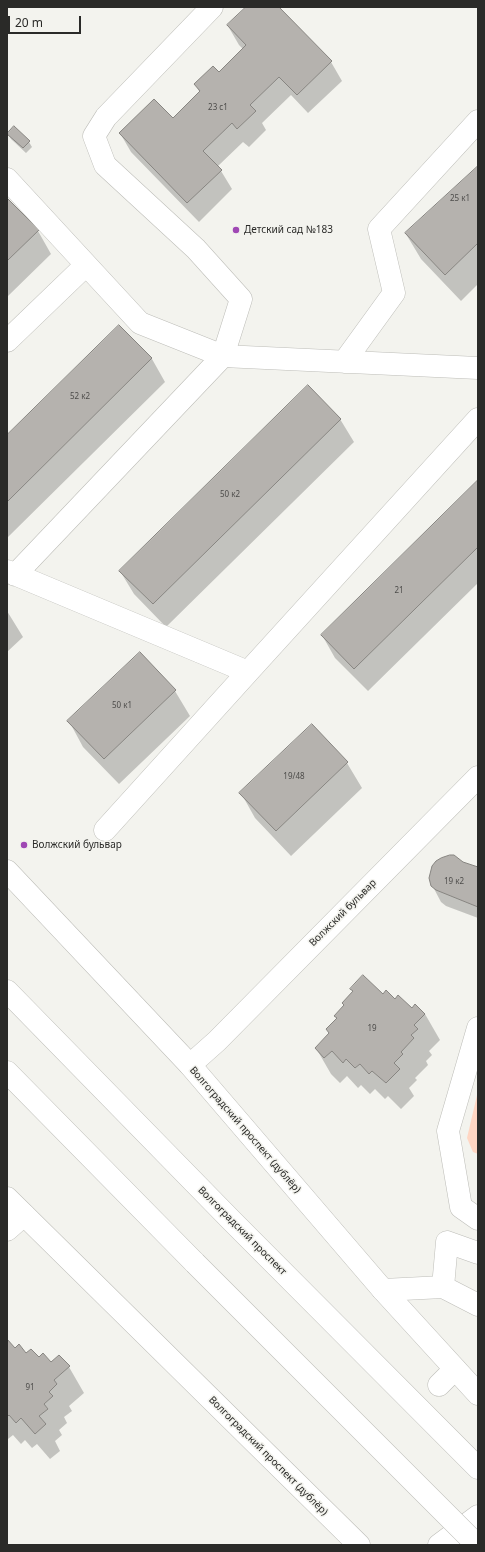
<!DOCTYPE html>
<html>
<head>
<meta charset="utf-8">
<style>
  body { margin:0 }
  #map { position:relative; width:485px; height:1552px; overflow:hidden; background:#f3f3ee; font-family:"Noto Sans",sans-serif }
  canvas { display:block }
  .frame { position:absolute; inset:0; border:8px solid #2a2a28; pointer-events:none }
  .scale { position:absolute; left:8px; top:16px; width:73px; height:18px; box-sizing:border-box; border:2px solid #2a2a28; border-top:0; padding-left:5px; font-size:12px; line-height:14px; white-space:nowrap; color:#2a2a28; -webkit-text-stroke:3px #f3f3ee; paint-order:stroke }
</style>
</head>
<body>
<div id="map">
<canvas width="485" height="1552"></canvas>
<div class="frame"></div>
<div class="scale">20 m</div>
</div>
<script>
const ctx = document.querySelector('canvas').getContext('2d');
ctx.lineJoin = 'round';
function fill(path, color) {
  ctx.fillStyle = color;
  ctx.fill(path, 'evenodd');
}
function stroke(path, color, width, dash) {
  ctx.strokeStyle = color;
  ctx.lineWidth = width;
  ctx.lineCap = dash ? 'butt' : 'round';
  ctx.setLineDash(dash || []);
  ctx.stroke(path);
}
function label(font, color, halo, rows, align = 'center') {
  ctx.font = font + ' "Noto Sans",sans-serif';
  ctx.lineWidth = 3;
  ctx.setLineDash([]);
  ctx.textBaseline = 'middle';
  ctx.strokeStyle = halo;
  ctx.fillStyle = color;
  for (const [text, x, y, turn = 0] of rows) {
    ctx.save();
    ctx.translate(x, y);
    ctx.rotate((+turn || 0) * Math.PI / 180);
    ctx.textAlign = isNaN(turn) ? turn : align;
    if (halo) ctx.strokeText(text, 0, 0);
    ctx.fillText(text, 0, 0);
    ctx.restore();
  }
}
fill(new Path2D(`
  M478 1091V1154L473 1152 467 1138Z`), '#ffd6c3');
fill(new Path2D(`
  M247 7H277L331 62 342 81 308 113 291 95 262 123 266 130 249 147 243 142 218 166 232 189 199 222 131 152 120 133 173 119 200 93 195 84 219 73 243 49 239 45 228 26Z
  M8 134 29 142 32 147 26 153 11 139Z
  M478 167V284L461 301 421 259 406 234Z
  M7 200 38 231 51 254 7 297Z
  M119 326 152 359 165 382 7 538V436Z
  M340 419 354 442 166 627 134 594 120 571Z
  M478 482V583L368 691 335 658 322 635Z
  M7 611 23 637 7 652Z
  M140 654 175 691 190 716 119 784 83 747 69 721Z
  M347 763 362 788 291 856 255 818 241 793Z
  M462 862 478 868V918L446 906 441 902 432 885Z
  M351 989 383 996 425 1014 440 1040 429 1051 432 1055 426 1061 428 1065 415 1078 417 1080 409 1088 414 1096 401 1109 388 1096 385 1099 375 1089 370 1094 361 1085 358 1088 347 1076 340 1083 331 1074 316 1048 330 1034 337 1019 335 1016 345 1006 343 1003 354 992Z
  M7 1340 15 1349 51 1364 69 1367 84 1393 69 1406 72 1411 64 1417 67 1423 59 1430 62 1435 55 1441 60 1451 50 1459 37 1444 32 1448 25 1440 21 1444 13 1435 8 1439 7 1438Z`), '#0003');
const building = new Path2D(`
  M246 7H279L332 61 297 95 279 77 250 105 256 111 237 129 232 123 203 151 222 170 187 203 119 133 154 99 173 118 200 91 194 84 213 66 219 72 246 45 227 25Z
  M14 126 30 141 23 148 7 134Z
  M478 166V243L445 275 405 233Z
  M7 198 39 230 7 261Z
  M119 325 152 358 7 502V435Z
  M308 385 341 419 153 604 119 571Z
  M478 480V547L354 669 321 635Z
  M140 652 176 690 104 759 67 721Z
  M312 724 348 762 276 831 239 793Z
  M450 855H454L463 862 478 867V907L436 890 431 886 429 878 432 866 436 861 441 858Z
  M363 975 383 994 386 990 395 999 398 995 412 1008 415 1004 425 1014 414 1025 418 1029 411 1035 414 1038 401 1052 403 1054 394 1063 400 1069 386 1083 372 1071 369 1074 360 1064 355 1068 346 1059 343 1063 332 1051 324 1058 315 1048 329 1033 326 1029 337 1018 334 1016 344 1005 342 1003 353 991 350 989Z
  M7 1339 15 1348 19 1344 26 1353 31 1349 39 1357 43 1353 51 1362 59 1355 70 1366 54 1380 57 1384 49 1392 53 1396 44 1404 48 1409 39 1416 46 1424 35 1434 21 1418 16 1423 9 1415 7 1417Z`);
fill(building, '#b5b2ae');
stroke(building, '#878581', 1);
const minor = new Path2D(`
  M7 179 140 323 223 356 478 368
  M7 341 86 265
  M344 362 394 293 379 229 478 121
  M7 571 248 672 478 419
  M15 575 223 356 241 299 196 249 105 165 94 136 106 117 212 7
  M105 830 248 672
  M478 1028 448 1131 461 1207 478 1219
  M190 1065 217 1041 478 777
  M7 1230 24 1215
  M443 1287 447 1242 478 1253
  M383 1290 443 1287 478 1305
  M439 1385 455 1369`);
const major = new Path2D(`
  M7 871 190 1065 383 1290 478 1394
  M7 991 231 1220 478 1468
  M7 1072 195 1263
  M7 1198 359 1545
  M439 1545 478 1516`);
stroke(minor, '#bdbdb8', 23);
stroke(major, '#bdbdb8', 23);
stroke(minor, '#fff', 22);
stroke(major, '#fff', 22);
const majorBridge = new Path2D(`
  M195 1263 477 1545`);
stroke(majorBridge, '#bdbdb8', 23, []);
stroke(majorBridge, '#fff', 22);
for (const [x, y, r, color] of [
  [236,230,4,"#9f47b4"],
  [24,845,4,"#9f47b4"]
]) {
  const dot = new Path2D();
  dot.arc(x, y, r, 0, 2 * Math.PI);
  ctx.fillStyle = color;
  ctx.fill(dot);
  stroke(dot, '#f3f3ee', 1.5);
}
label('8px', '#4d4c4a', null, [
  ["23 с1",218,108],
  ["25 к1",460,199],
  ["52 к2",80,397],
  ["50 к2",230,495],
  ["21",399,591],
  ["50 к1",122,706],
  ["19/48",294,777],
  ["19 к2",454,882],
  ["19",372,1029],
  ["91",30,1388]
]);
label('10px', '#2a2a28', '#f3f3ee', [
  ["Детский сад №183",244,230],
  ["Волжский бульвар",32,845]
], 'left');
label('10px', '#2a2a28', '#f3f3ee', [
  ["Волжский бульвар",343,913,-45],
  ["Волгоградский проспект (дублёр)",245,1130,49],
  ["Волгоградский проспект",242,1231,45],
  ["Волгоградский проспект (дублёр)",268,1456,45]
]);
</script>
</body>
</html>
